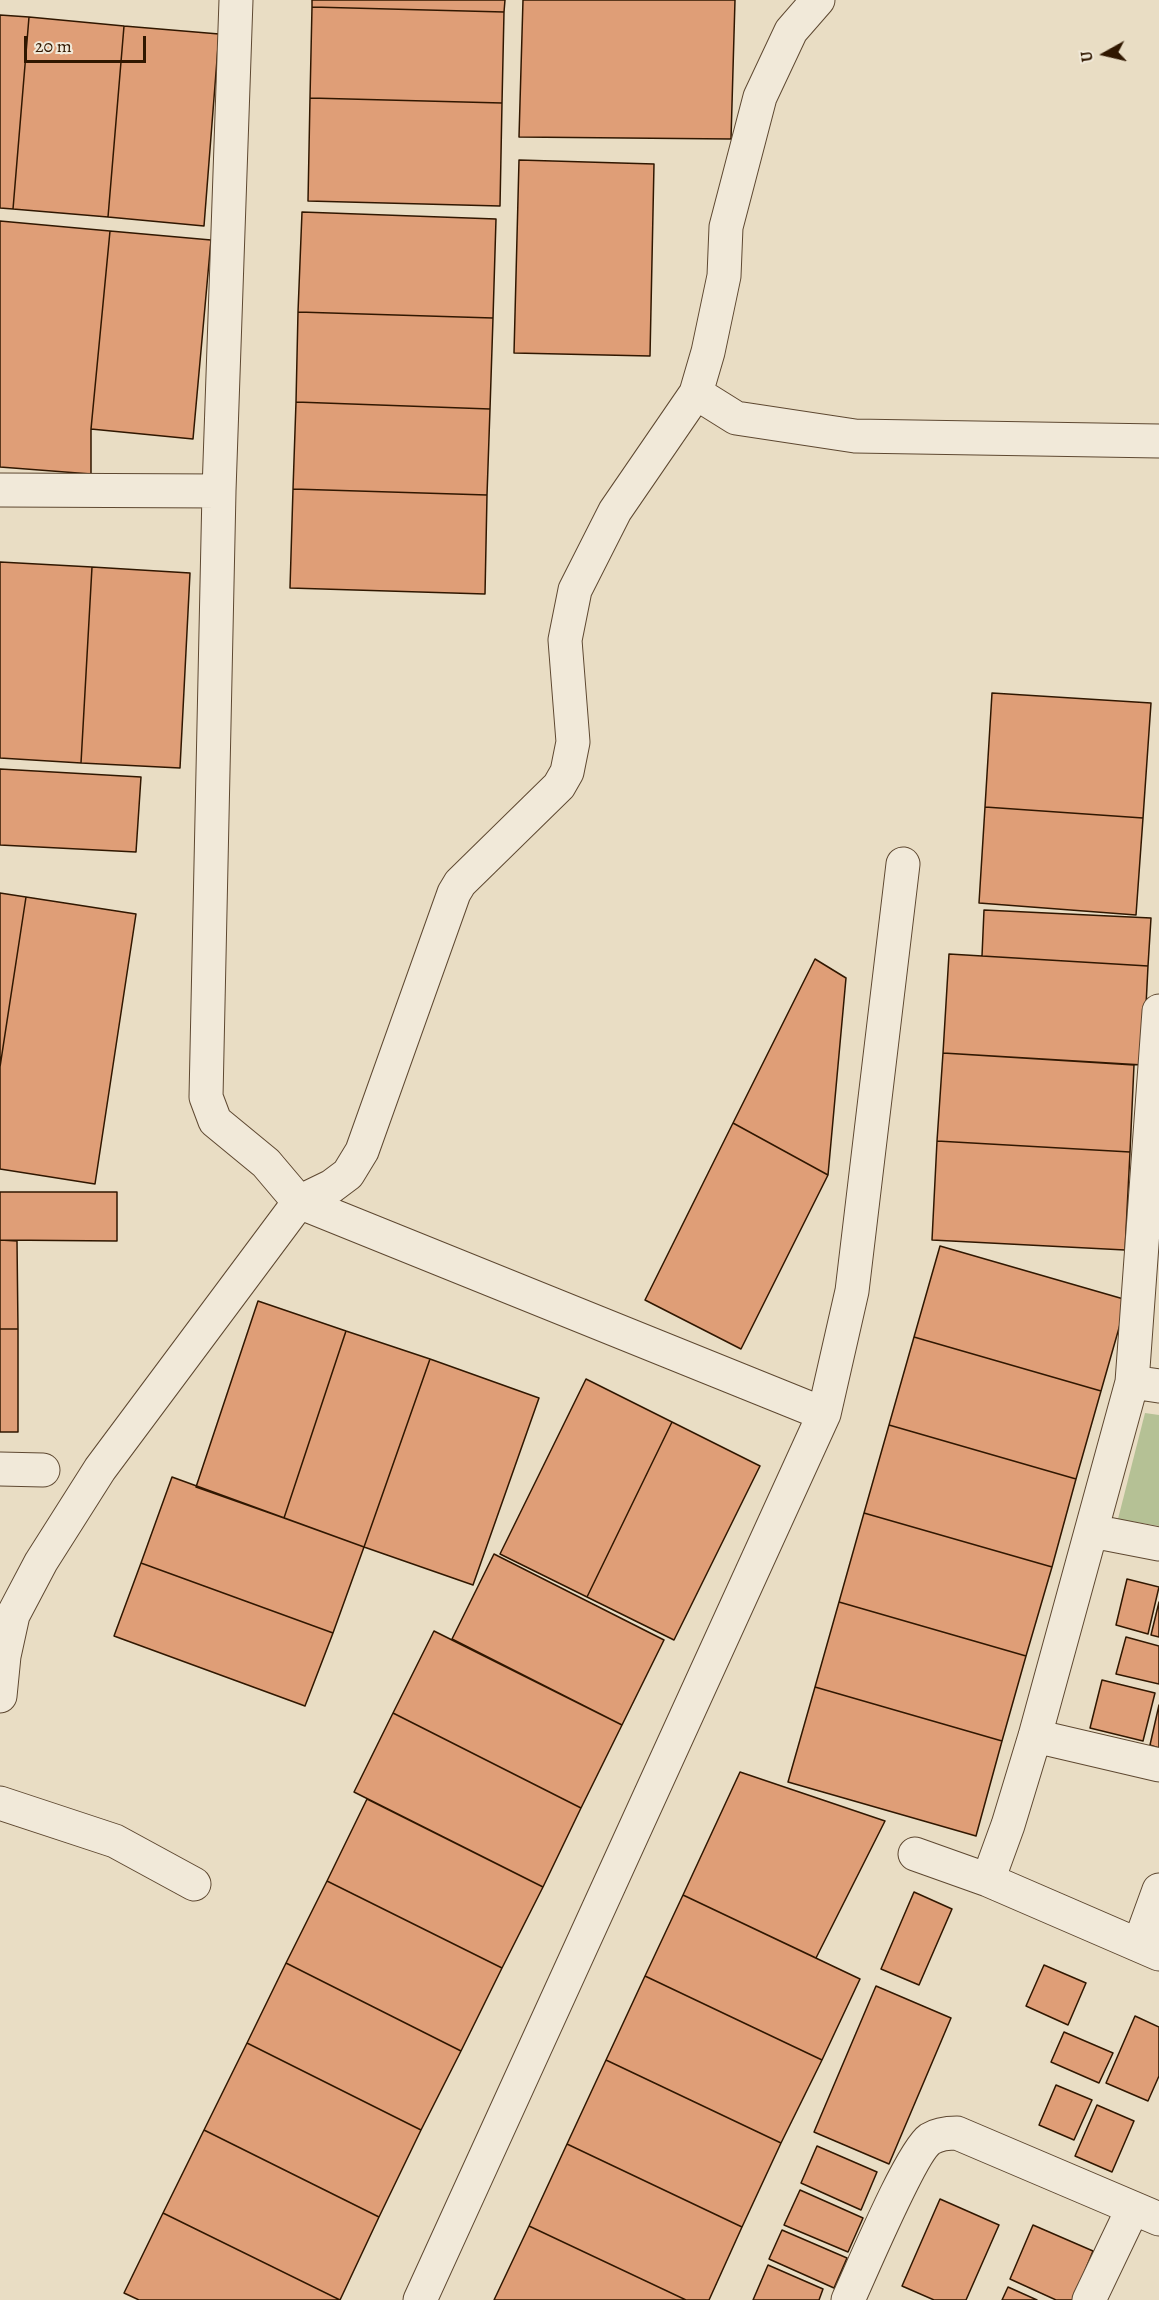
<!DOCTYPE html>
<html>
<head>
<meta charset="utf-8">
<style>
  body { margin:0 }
  #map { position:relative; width:1159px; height:2300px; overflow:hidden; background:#e9ddc4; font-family:Alegreya,serif }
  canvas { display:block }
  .north { position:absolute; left:1075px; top:24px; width:60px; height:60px; -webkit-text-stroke:4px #f1e9d9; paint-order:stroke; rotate:262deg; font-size:16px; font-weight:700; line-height:24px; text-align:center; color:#301700 }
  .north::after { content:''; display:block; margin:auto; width:21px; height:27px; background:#301700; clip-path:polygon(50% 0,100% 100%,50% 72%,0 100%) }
  .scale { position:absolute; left:24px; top:36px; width:122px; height:27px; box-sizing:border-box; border:3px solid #301700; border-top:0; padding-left:8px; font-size:18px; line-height:21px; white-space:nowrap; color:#301700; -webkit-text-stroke:4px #f1e9d9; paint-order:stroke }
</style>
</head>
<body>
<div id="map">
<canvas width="1159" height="2300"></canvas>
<div class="north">U</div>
<div class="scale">20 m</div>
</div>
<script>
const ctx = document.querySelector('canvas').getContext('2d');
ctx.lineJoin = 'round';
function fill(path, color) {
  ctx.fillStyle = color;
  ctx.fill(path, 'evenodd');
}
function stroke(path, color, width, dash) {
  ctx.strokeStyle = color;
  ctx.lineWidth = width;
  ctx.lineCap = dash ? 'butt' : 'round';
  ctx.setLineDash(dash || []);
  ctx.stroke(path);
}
fill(new Path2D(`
  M1145 1413 1159 1415V1526L1118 1519Z`), '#b5c195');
const building = new Path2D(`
  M312 0H505L504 12 312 7Z
  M523 0H735L731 139 519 137Z
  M312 7 504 12 502 103 310 98Z
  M0 15 29 17 13 209 0 208Z
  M29 17 124 26 108 217 13 209Z
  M124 26 219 34 204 226 108 217Z
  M310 98 502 103 500 206 308 201Z
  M519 160 654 164 650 356 514 353Z
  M302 212 496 219 493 318 298 312Z
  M0 221 110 231 91 429V474L0 467Z
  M110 231 211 240 193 439 91 429Z
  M298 312 493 318 490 409 296 402Z
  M296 402 490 409 487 495 293 489Z
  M293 489 487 495 485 594 290 588Z
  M0 562 92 567 81 763 0 758Z
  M92 567 190 573 180 768 81 763Z
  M992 693 1151 703 1143 818 985 807Z
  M0 769 141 777 136 852 0 845Z
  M985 807 1143 818 1136 915 979 903Z
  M0 893 26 897 0 1067Z
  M26 897 136 914 95 1184 0 1169V1067Z
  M984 910 1151 918 1148 966 982 956Z
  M949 954 1148 966 1143 1065 943 1053Z
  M815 959 846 978 828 1175 733 1123Z
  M943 1053 1134 1065 1130 1152 937 1141Z
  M733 1123 828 1175 741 1349 645 1300Z
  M937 1141 1130 1152 1125 1250 932 1240Z
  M0 1192H117V1241L0 1240Z
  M0 1240 17 1241 18 1329H0Z
  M940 1246 1127 1300 1101 1391 914 1337Z
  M258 1301 346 1331 284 1518 196 1487Z
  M0 1329H18V1432H0Z
  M346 1331 430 1359 364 1547 284 1518Z
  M914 1337 1101 1391 1076 1479 889 1425Z
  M430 1359 539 1398 473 1585 364 1547Z
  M586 1379 672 1422 587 1597 500 1554Z
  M672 1422 760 1466 674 1640 587 1597Z
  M889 1425 1076 1479 1052 1567 864 1513Z
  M172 1477 364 1547 333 1633 141 1563Z
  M864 1513 1052 1567 1026 1656 839 1602Z
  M494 1554 664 1640 622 1725 452 1639Z
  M141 1563 333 1633 305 1706 114 1636Z
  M1127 1579 1159 1587 1148 1634 1116 1625Z
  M839 1602 1026 1656 1002 1741 815 1687Z
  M1159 1602V1637L1151 1635Z
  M434 1631 622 1725 581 1808 393 1713Z
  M1126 1637 1159 1646V1684L1116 1674Z
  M1102 1680 1155 1693 1143 1741 1090 1728Z
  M815 1687 1002 1741 976 1836 788 1782Z
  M1159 1705V1748L1150 1745Z
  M393 1713 581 1808 543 1887 354 1792Z
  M740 1772 885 1821 816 1958 683 1895Z
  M367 1799 543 1887 502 1968 327 1881Z
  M327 1881 502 1968 461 2051 286 1963Z
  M914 1892 952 1909 919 1985 881 1969Z
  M683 1895 860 1979 822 2060 645 1976Z
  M286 1963 461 2051 421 2130 247 2043Z
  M1044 1965 1086 1983 1068 2025 1026 2006Z
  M645 1976 822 2060 781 2143 606 2060Z
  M876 1986 951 2018 889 2164 814 2132Z
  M1135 2016 1159 2027V2076L1148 2101 1106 2083Z
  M1064 2032 1113 2053 1099 2083 1051 2062Z
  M247 2043 421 2130 379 2217 204 2130Z
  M606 2060 781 2143 742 2227 567 2144Z
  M1056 2085 1092 2100 1074 2140 1039 2125Z
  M1097 2105 1134 2121 1112 2172 1075 2156Z
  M204 2130 379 2217 340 2300 163 2213Z
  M567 2144 742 2227 709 2300H686L529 2226Z
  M817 2146 877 2172 861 2210 801 2183Z
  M800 2190 863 2218 848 2252 784 2225Z
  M940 2199 999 2225 966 2300H934L902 2286Z
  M163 2213 340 2300H139L124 2293Z
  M1033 2225 1093 2251 1073 2300H1056L1010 2279Z
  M529 2226 686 2300H494Z
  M782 2230 847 2258 834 2288 769 2259Z
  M768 2265 823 2289 819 2300H753Z
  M1008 2287 1037 2300H1002Z`);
fill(building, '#df9e77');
stroke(building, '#301700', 1.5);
const minor = new Path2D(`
  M696 393 736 418 855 436 1159 441
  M0 490 219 491
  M299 1202 824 1414 420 2300
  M299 1202 332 1186 348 1174 362 1151 454 893 460 883 559 786 567 772 573 742 565 640 575 590 615 511 696 393 708 352 724 276 726 227 760 97 791 31 818 0
  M1132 1382 1159 1386
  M824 1414 852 1291 903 864
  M0 1469 43 1470
  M1092 1531 1159 1544
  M0 1696 4 1656 13 1615 41 1562 100 1469 299 1202 266 1163 215 1121 206 1097 219 491 236 0
  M1035 1736 1159 1765
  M0 1803 115 1841 194 1884
  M915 1854 988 1880 1159 1954
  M988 1880 1008 1825 1035 1736 1132 1382 1159 1011
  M1139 1945 1159 1890
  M848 2300C861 2272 911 2152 930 2139 938 2134 948 2133 957 2133L1159 2219
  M1089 2300 1133 2208`);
stroke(minor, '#5e4831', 35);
stroke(minor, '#f1e9d9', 33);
</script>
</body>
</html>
